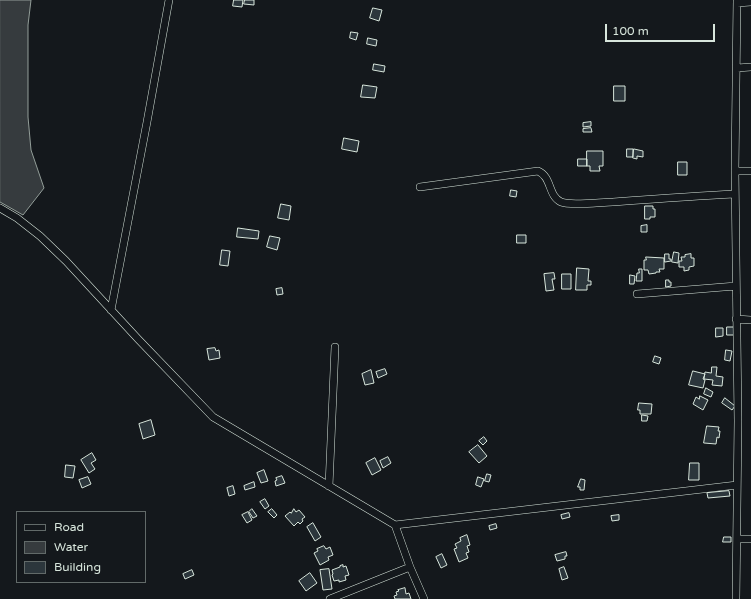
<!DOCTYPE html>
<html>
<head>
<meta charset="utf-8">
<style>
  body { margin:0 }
  #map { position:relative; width:751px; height:599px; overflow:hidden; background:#14181c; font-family:"Varela Round",sans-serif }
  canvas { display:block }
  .legend { position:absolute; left:16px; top:511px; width:130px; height:72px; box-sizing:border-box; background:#14181c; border:1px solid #626a69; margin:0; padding:5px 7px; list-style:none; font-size:12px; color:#d8e6dc }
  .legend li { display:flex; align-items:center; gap:8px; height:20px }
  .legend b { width:20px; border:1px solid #626a69 }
  .scale { position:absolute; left:605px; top:24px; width:110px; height:18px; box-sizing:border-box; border:2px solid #d8e6dc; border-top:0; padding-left:5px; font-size:12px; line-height:14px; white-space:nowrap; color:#d8e6dc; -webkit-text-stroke:3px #14181c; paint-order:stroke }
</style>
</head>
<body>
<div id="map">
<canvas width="751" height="599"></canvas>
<ul class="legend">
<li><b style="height:5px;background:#14181c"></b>Road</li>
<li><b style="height:11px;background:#363b3e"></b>Water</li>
<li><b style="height:11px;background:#2c363c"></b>Building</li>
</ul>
<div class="scale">100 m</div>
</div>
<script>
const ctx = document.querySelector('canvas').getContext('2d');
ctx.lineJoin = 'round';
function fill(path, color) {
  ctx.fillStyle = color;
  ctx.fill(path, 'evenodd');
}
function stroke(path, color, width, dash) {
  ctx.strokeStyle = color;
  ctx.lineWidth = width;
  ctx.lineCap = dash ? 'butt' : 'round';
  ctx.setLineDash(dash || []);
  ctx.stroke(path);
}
const water = new Path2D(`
  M0 0H31L28 25V117L31 150 44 188 23 215 0 202Z`);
fill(water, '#363b3e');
stroke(water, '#939e99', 1);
const building = new Path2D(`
  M234 0H243L242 7 233 6Z
  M245 0H254V5L244 4Z
  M373 8 382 10 379 21 370 18Z
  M351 32 358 33 356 40 350 38Z
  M368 38 377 40 376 46 367 44Z
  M374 64 385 66 384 72 373 70Z
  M363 85 377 87 375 98 361 97Z
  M614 86H625V101H614Z
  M591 122V126L583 127V123Z
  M591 128 592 132H583V129Z
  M344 138 359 141 357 152 342 149Z
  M627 149H633V157H627Z
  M634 149 643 151V157L637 156V159L633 158Z
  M587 151H603V166H599L600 171H590V166H587Z
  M578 159H587V166H578Z
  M678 162H687V175H678Z
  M511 190 517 191 516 197 510 196Z
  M281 204 291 206 289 220 278 218Z
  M645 206H653V209H655V217H650V219H645Z
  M647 225V232H641V226Z
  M238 228 259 231 258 239 237 237Z
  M517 235H526V243H517Z
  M270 236 280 238 277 250 267 247Z
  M222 250 230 251 228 266 220 265Z
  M674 252 679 253 678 263 672 262Z
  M665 254H669V259H671V261L665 262Z
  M691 254V258H694V266L689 267V270L684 271V267H679V261H682L681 257H685V255Z
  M646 257 664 258V269H659L660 272H656V273L649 274 648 270H644V260H646Z
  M577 268 589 269 588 281H591V285H587V290H576Z
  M639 269H642V281H636L637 273H639Z
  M554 273 555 279H552L554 290 546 291 544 274Z
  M562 274H571V289H562Z
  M630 275 635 276 634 284H630Z
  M666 280H669V282H671V286L666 287Z
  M282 288 283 294 277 295 276 289Z
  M727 327H734V335H727Z
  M716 328H723V336L716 337Z
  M215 348 216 351 219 350 220 358 209 360 207 349Z
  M726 350 732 351 730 361 725 360Z
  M655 356 661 358 659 364 653 362Z
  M712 367H717L716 376 723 377 722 386 712 385 713 380 704 379 705 372 711 373Z
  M385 369 387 374 378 378 376 372Z
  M371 370 374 383 365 385 362 374Z
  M693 371 705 374 703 379 705 380 703 388 689 385Z
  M706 388 713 392 711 397 704 394Z
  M700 396 708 400 703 410 693 404 696 397 699 399Z
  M725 398 735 406 732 410 722 403Z
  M639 403 652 404 651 414H640V410H638Z
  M642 415 648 416 647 421H642Z
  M151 420 155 435 143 439 139 424Z
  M707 426 719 427 718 431H720L719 438 717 437 716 444 704 443Z
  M484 437 487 441 483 445 479 441Z
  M478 445 487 456 479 463 469 452Z
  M92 453 96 460 91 463 95 469 89 473 81 460Z
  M388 457 391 463 383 468 380 461Z
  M375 458 381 470 372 475 366 463Z
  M690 463H699V480H689Z
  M66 465 75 466 73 478 65 477Z
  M264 470 268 481 261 483 257 473Z
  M487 474 491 475 489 482 485 481Z
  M282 476 285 483 276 486 275 481 277 480 276 478Z
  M88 477 91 484 82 488 79 480Z
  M478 477 484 479 481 487 476 485Z
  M581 479 585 480 584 490H580V487H578Z
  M254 482 255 487 245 490 244 486Z
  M233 486 235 494 229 496 227 488Z
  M729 491 730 496 708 498 707 493Z
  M265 499 269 506 265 509 260 502Z
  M252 509 257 516 253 518 249 512Z
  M272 509 277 515 274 518 268 512Z
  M294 509 296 512 299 510 305 517 302 519 303 521 300 524 298 522 294 526 285 516 290 512 291 513Z
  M248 512 252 520 247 523 242 515Z
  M569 513 570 517 562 519 561 515Z
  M619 515V520L612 521 611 516Z
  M313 523 321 537 315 541 307 527Z
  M496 524 497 528 490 530 489 526Z
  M467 535 470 545 467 546 469 552 466 553 468 558 459 562 454 549 457 548 455 544 461 541 460 538Z
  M724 537H731V542H723Z
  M324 546 326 549 330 547 333 555 328 557 329 560 320 565 314 553 318 551 317 549Z
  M566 552 567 556H565V559L557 561 555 555Z
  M442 554 447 565 441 568 436 557Z
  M343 565V567L346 566 349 575 345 576 346 580 339 582V580L334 581 332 575 333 574 332 570 340 567V566Z
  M564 567 568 578 562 580 559 569Z
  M329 569 332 589 323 590 320 570Z
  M192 570 194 575 185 579 183 574Z
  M310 573 317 583 306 591 299 581Z
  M405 588 406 594 409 593 411 599H395L394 596 397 595 396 592 399 591 398 590Z`);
fill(building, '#2c363c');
stroke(building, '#d8e6dc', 1);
const minor = new Path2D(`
  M737 3 751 2
  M737 68 751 67
  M735 171H751
  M420 187 538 171C552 177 548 196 561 202 570 206 602 202 613 202 654 199 695 196 735 194
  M0 208 17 218 40 236 66 261 138 339 213 417 395 525 737 485
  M637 294 736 286
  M111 310 147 122 169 0
  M736 319 751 320
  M329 486 335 347
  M395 525 410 567 424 599
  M737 539H751
  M330 599 410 567
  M736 599 738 421 735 171 737 0`);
stroke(minor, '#d8e6dc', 8);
stroke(minor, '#14181c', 7);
</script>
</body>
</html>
